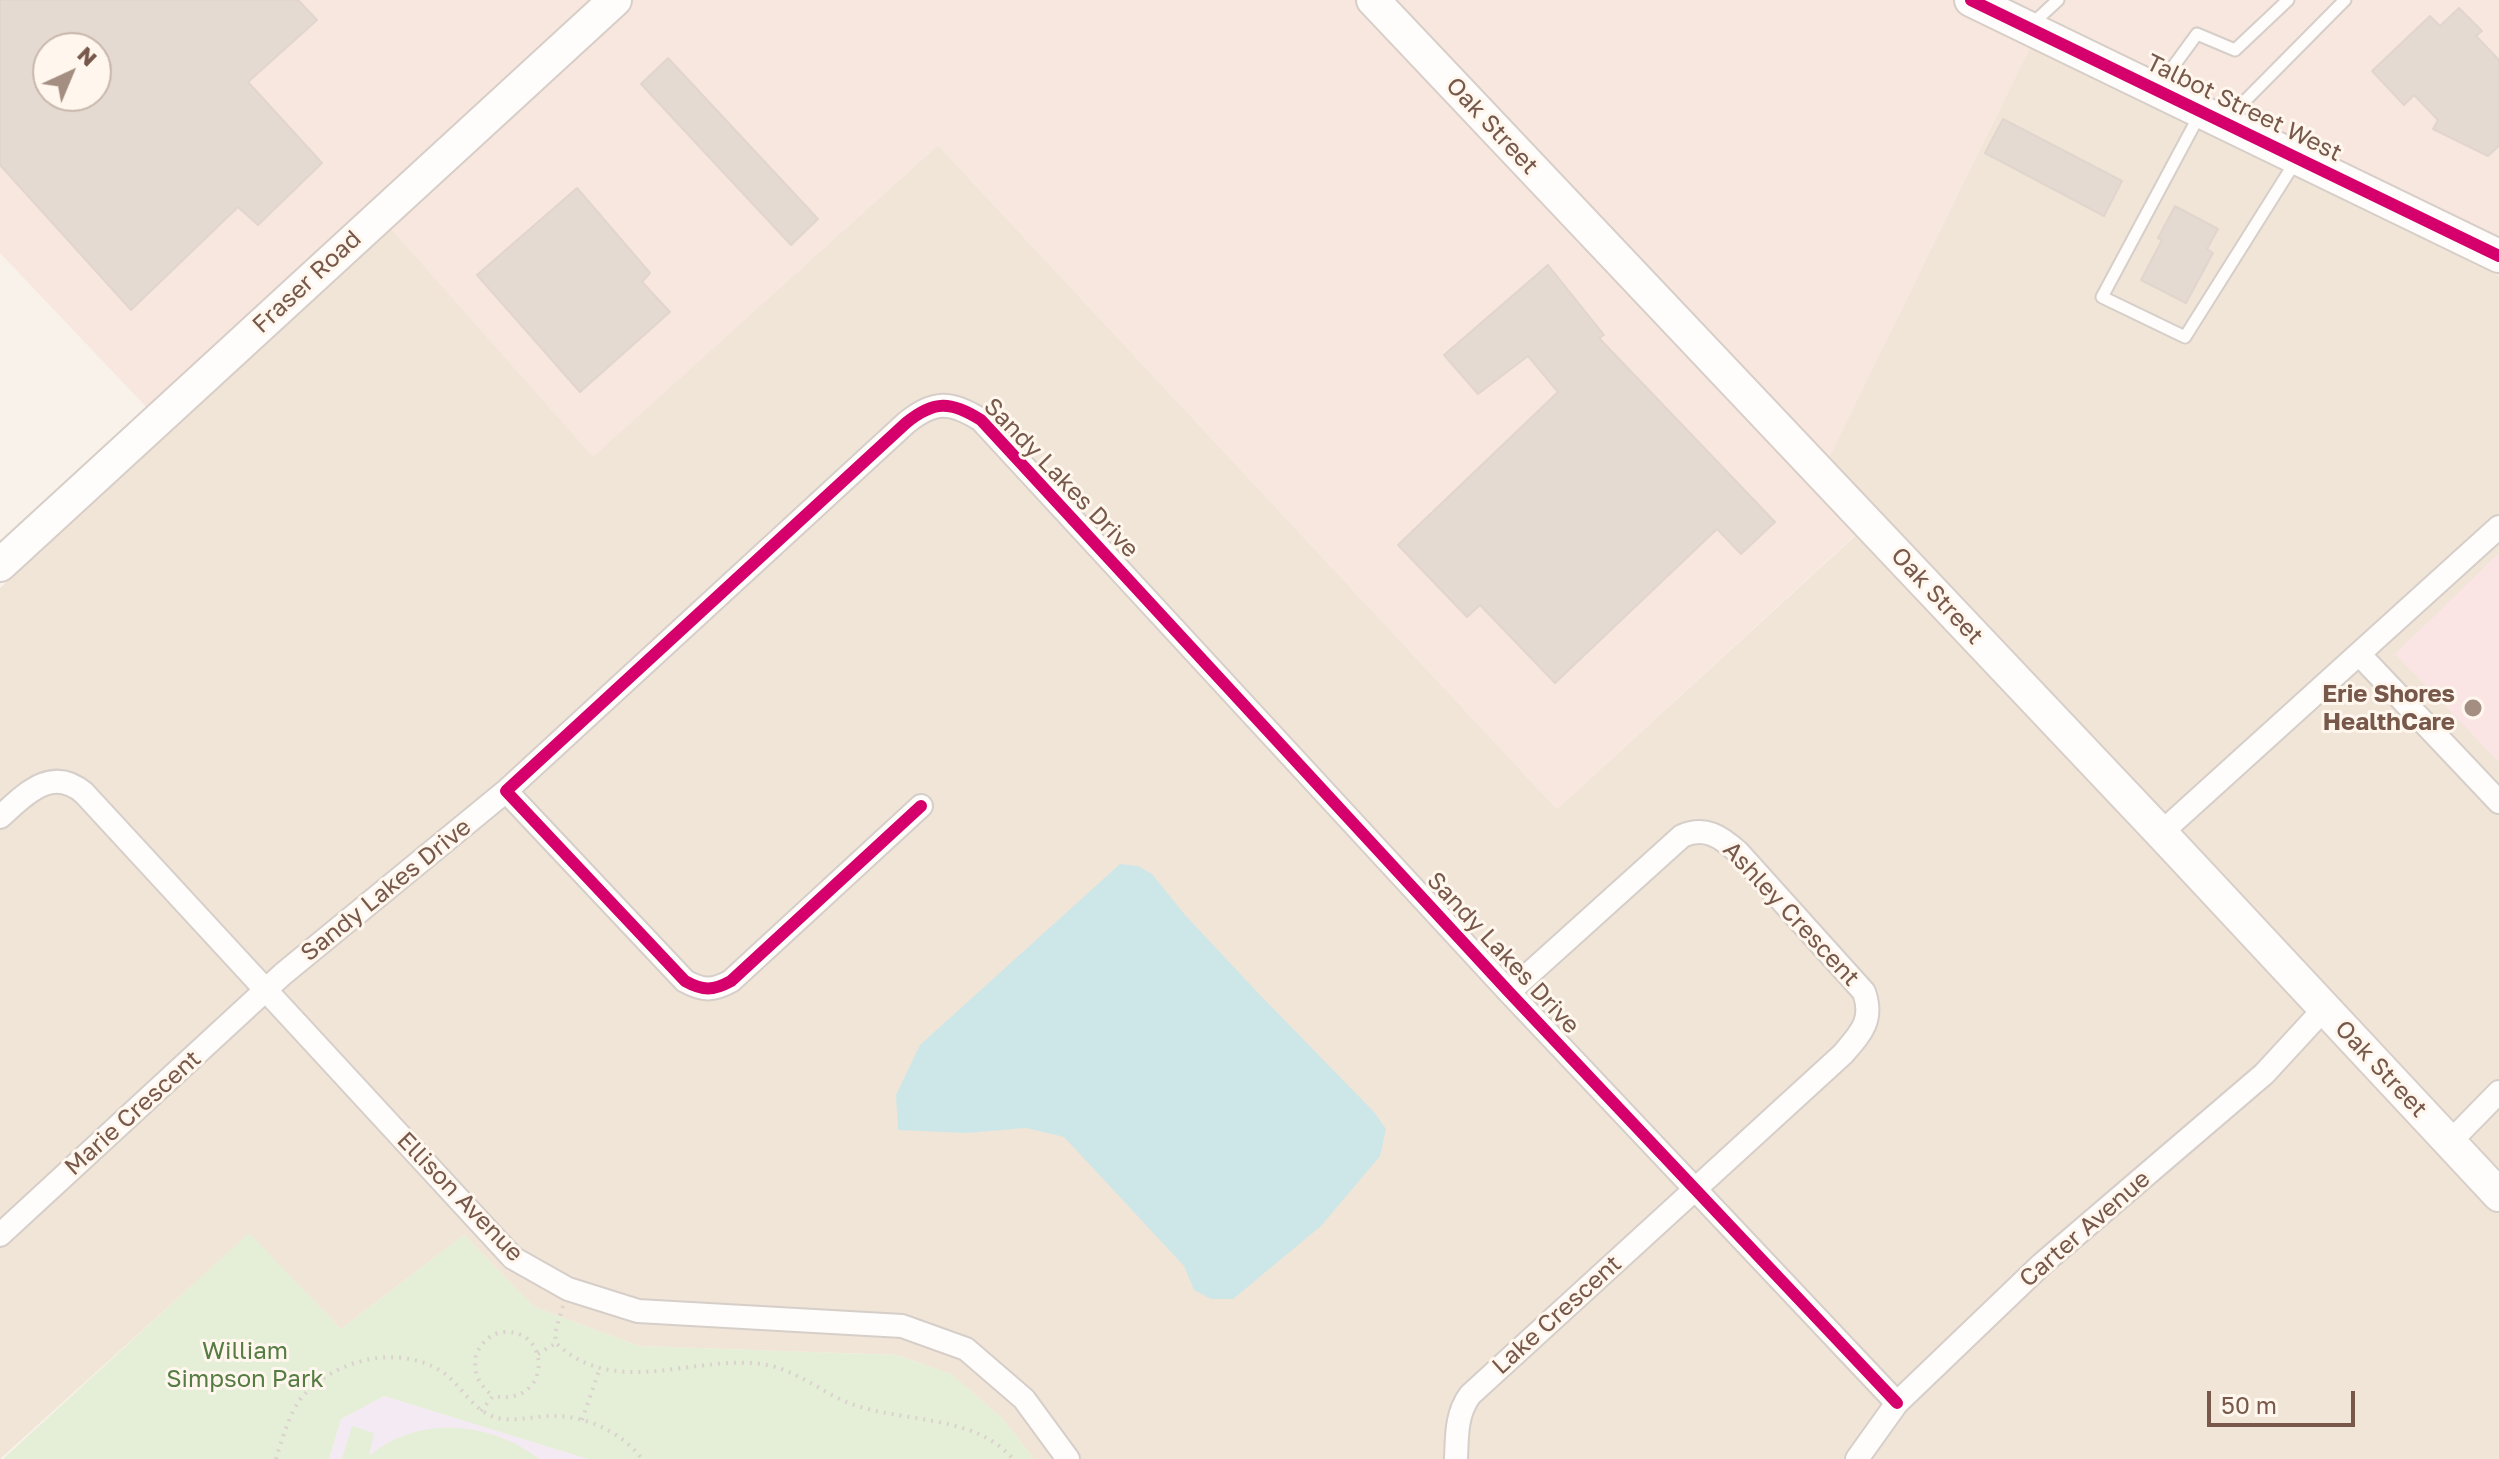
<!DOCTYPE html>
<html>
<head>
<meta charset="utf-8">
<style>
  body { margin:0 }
  #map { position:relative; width:2499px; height:1459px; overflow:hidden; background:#f8f2eb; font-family:"Golos Text",sans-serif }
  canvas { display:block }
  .north { position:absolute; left:32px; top:32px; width:80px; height:80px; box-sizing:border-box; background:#fff7ed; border:2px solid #c9b7ac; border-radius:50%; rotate:44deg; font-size:22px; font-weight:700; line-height:32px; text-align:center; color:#77584a }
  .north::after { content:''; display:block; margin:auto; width:28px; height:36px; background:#a48e82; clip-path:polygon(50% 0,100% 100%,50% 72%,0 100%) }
  .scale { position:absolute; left:2207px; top:1391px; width:148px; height:36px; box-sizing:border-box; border:4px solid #77584a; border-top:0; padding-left:10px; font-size:24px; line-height:28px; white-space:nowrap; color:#77584a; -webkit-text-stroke:6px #fff7ed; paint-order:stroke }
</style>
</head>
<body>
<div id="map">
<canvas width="2499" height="1459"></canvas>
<div class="north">N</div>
<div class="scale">50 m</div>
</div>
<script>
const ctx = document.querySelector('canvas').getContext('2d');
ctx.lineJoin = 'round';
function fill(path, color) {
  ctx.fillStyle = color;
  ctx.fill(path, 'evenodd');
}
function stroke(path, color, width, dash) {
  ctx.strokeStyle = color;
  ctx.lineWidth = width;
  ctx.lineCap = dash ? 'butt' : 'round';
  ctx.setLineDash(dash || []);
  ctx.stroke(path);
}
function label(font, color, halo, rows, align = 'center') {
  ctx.font = font + ' "Golos Text",sans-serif';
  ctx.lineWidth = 6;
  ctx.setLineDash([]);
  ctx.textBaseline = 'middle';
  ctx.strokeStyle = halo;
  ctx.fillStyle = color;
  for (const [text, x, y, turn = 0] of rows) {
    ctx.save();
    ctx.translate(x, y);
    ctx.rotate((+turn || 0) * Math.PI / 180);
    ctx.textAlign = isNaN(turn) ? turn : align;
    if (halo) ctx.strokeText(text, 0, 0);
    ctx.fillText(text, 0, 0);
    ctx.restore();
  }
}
fill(new Path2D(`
  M2031 45 2499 276V1459H1034L1003 1419 951 1374 897 1355 639 1346 534 1307 464 1235 341 1329 249 1234 0 1459V588L390 227 593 456 938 145 1557 809 1880 513 1828 459Z`), '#f1e5d8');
fill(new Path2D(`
  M0 0H2499V276L2031 46 1828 459 1880 512 1557 809 938 145 593 457 390 228 169 431 0 253ZM48 48H96V96H48Z`), '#f8e7df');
fill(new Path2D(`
  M384 1396 588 1459H329L341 1419Z`), '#f4eaf3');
fill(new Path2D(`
  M2499 553V762L2395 654Z`), '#fae4e4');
fill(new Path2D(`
  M249 1233 341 1329 464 1235 534 1307 639 1346 897 1355 951 1374 1003 1419 1034 1459H588L384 1396 341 1419 329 1459H3Z
  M352 1426 374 1433 369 1456C418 1415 490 1421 539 1459H342Z`), '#e5eed6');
fill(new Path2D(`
  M1120 864 1138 866 1152 874 1185 915 1259 994 1374 1112 1386 1129 1380 1156 1321 1226 1233 1299H1211L1194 1290 1184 1266 1064 1137 1026 1128 966 1133 898 1130 896 1095 920 1045Z`), '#cde7e8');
const building = new Path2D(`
  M0 0H298L317 20 248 82 322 163 258 225 238 207 131 310 0 165ZM48 48H96V96H48Z
  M2459 8 2482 31 2476 36 2499 60V146L2488 156 2433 129 2438 120 2414 95 2404 105 2372 71 2430 16 2440 26Z
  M668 58 818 219 791 245 641 84Z
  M2003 119 2122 181 2104 216 1985 153Z
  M577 188 650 273 642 282 670 312 580 392 477 275Z
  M2175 206 2218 229 2207 249 2213 253 2186 303 2141 280 2162 240 2158 238Z
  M1548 265 1604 335 1599 338 1775 522 1741 554 1717 529 1555 683 1480 605 1467 617 1398 545 1558 392 1528 356 1478 394 1444 355Z`);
fill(building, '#e4dad2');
stroke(building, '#e1d5cd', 2);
const lane = new Path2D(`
  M2031 25 2058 0
  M2159 86 2197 34 2235 50 2288 0
  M2200 114 2102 297 2185 337 2297 159
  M2227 119 2345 0`);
const street = new Path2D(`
  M2359 654 2499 802
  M921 806 731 981C713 991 703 991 685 981L506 791 906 423C934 400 951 401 981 420L1509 992 1897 1403
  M0 817C25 795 51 765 84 793L513 1258 568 1289 638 1311 902 1326 966 1349 1024 1399 1068 1459
  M2161 833 2499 527
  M2450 1142 2499 1092
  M0 1235 283 974 506 791
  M1456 1459C1457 1436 1456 1414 1470 1395L1843 1054C1861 1033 1874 1020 1864 992L1738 852C1720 836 1705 826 1682 836L1509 992
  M1857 1459 1897 1403 2042 1264 2264 1074 2324 1009`);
const secondary = new Path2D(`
  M1373 0 2161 833 2499 1195
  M1971 0 2499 256
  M0 565 615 0`);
stroke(lane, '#d6cec8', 15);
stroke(street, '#d6cec8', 26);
stroke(secondary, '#d7cec8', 36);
stroke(new Path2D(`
  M563 1306 555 1333 556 1343C614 1399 693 1355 761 1364 792 1368 816 1388 844 1401 897 1424 973 1412 1013 1459
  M538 1354 556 1343
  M481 1411 493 1396C552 1407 552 1329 504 1332 490 1333 482 1343 476 1354 473 1373 478 1384 493 1396
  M582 1420 600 1368
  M276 1459C282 1439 289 1414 302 1397 335 1359 398 1344 441 1371 464 1386 473 1415 503 1419 521 1421 540 1415 558 1416 588 1417 624 1434 642 1459`), '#dad2ce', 4, [2, 6]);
stroke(lane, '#fefdfc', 11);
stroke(street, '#fefdfc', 22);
stroke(secondary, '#fefdfc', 32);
stroke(new Path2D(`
  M1971 0 2499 256
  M921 806 731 981C713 991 703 991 685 981L506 791 906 423C934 400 951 401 981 420L1509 992 1897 1403`), '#d6006c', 12);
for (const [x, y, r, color] of [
  [2473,708,10,"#a48e82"]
]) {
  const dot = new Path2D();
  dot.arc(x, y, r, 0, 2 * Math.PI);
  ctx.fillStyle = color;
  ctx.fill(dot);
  stroke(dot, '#fff7ed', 3);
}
label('24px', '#77584a', '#fff7ed', [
  ["Talbot Street West",2244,108,26],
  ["Oak Street",1492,126,47],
  ["Fraser Road",307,282,-43],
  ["Sandy Lakes Drive",1061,478,46],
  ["Oak Street",1937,596,47],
  ["Sandy Lakes Drive",386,890,-39],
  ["Ashley Crescent",1791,914,47],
  ["Sandy Lakes Drive",1503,953,47],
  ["Oak Street",2381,1069,47],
  ["Marie Crescent",133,1113,-42],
  ["Ellison Avenue",460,1197,46],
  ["Carter Avenue",2085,1229,-41],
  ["Lake Crescent",1557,1315,-42]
]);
label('bold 24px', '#77584a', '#fff7ed', [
  ["Erie Shores",2455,694],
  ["HealthCare",2455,722]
], 'right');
label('24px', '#557c42', '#fff7ed', [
  ["William",245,1351],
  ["Simpson Park",245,1379]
]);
</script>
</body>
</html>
